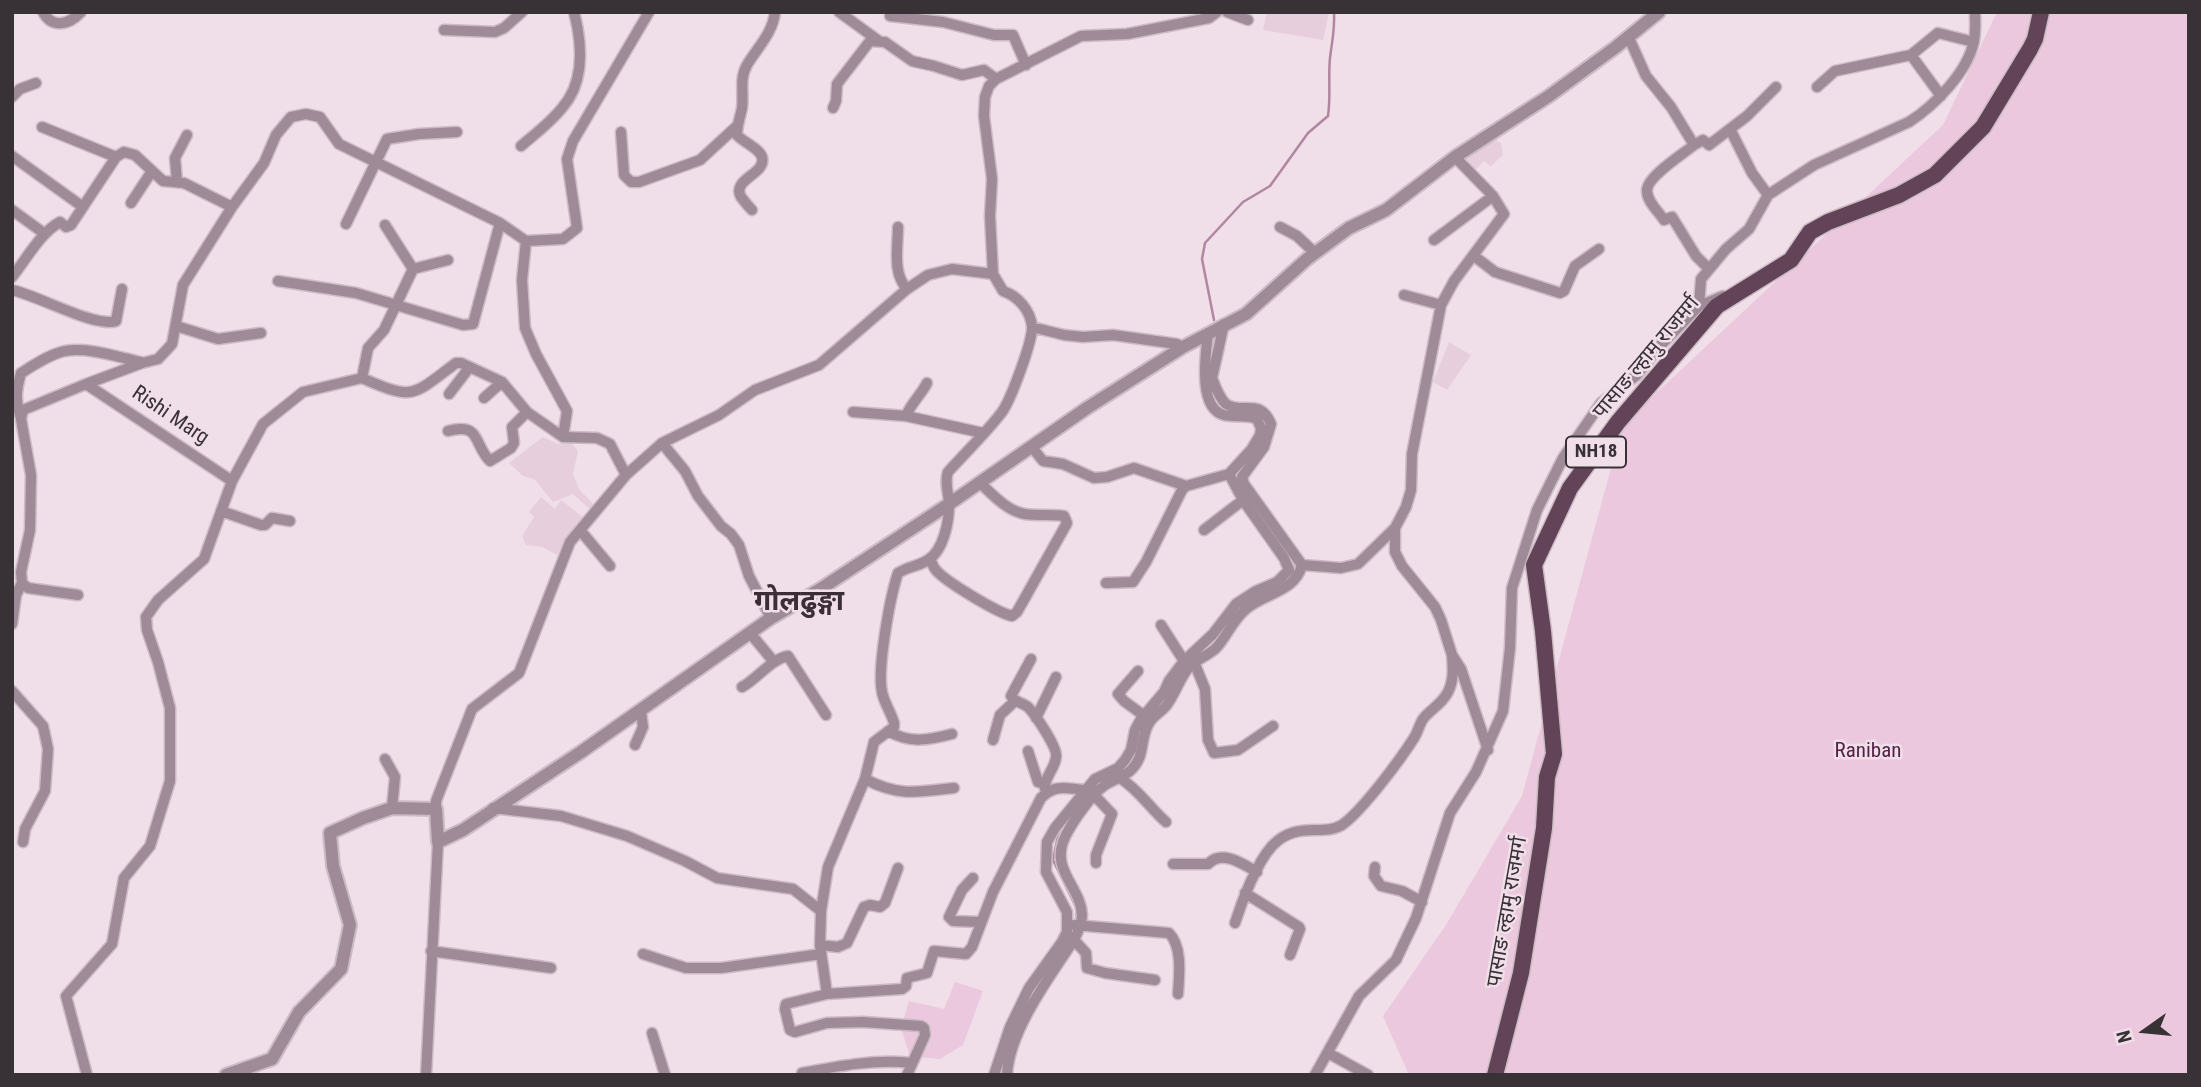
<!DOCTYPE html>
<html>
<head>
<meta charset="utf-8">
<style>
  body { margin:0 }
  #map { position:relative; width:2201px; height:1087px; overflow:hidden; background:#f0dee9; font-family:"Roboto Condensed",sans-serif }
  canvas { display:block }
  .frame { position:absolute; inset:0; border:14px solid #383135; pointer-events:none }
  .north { position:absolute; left:2110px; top:996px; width:70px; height:70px; -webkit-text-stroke:5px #f0dee9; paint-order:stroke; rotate:255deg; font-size:19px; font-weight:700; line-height:28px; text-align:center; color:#383135 }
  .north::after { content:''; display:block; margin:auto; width:24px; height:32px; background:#383135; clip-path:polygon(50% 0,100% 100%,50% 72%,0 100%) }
</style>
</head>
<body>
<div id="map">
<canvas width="2201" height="1087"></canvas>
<div class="frame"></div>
<div class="north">N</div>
</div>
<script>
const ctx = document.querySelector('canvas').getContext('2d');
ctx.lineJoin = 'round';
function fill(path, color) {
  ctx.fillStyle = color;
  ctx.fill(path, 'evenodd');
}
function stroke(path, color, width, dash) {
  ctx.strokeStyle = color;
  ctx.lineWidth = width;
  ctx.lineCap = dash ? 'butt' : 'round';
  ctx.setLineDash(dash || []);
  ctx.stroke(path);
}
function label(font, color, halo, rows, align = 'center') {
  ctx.font = font + ' "Roboto Condensed","Noto Sans Devanagari",sans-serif';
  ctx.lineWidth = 5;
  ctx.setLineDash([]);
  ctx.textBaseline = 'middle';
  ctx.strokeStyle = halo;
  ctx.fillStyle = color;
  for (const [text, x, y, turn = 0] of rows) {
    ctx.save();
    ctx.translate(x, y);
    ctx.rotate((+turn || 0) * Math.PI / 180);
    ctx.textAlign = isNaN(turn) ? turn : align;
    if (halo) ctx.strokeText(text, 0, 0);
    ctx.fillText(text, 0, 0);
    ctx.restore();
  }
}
fill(new Path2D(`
  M1267 12H1329L1323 40 1263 30Z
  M1495 139 1501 143 1503 155 1491 166 1484 161 1472 173 1461 159 1476 147Z
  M1449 342 1471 355 1447 390 1433 382Z
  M543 437 558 444 570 441 578 451 573 474 579 489 598 509 594 513 573 494 553 502 534 479 523 476 509 463Z
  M541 497 555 509 561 500 585 519 572 535 570 534 557 555 542 547 526 545 522 536 534 517 529 512Z`), '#e7cedd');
fill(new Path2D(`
  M1997 12H2189V1075H1409L1383 1016 1446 925 1522 796 1623 424 1943 125Z
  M955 982 983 991 963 1045 940 1059 910 1056 901 1028 909 1001 944 1009Z`), '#ebc8dd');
stroke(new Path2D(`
  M1214 320 1202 259 1205 243 1243 202 1270 186 1308 133 1328 116C1331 96 1328 77 1330 58 1332 41 1335 30 1334 12
  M1214 346 1216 337
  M1211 389 1218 406
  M1288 556 1294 564 1295 572
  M1123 771 1133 761 1138 744
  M1092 791 1105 779
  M1059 831 1053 860 1076 907 1077 920`), '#b186a0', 2.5);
const minor = new Path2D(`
  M43 12C52 29 69 25 81 12
  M839 12 879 41
  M1227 12 1248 20
  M890 16 943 22 994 35H1013L1026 65
  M444 30 495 32 504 28 522 12
  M1629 38 1646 76 1671 107 1694 145C1683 154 1646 177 1647 191 1647 202 1659 212 1664 220L1672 217 1696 256 1708 268
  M1911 55 1938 33 1974 42
  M1817 87 1835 71 1911 55 1941 96
  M12 97 20 89 36 83
  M833 108 836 101 837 84 870 41 885 42 912 61 934 66 962 75 984 70 996 79
  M42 127 116 157
  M1730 129 1752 173 1768 195
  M621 132 624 175 631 182H639L700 160 737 126
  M1694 145 1703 140 1709 145 1747 116 1776 87
  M521 146C535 134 551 122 562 108 585 82 582 43 574 12
  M12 156 83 207
  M177 182 175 158 187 135
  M131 203 152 171
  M12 210 45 234
  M752 210C748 206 744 201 741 197 731 179 767 174 762 157 759 148 743 142 737 135 737 125 740 118 742 108 744 93 739 79 747 65 757 48 773 33 775 12
  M346 224 387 139 419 134 457 132
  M898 227C898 247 892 273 907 289
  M1280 227 1297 236 1315 253
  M1434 240 1493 196
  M526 241 522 280 525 328 536 354 567 411 563 437
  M1474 256 1495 272 1560 293 1564 291 1575 266 1599 249
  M413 269 448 260
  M12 277C26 260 40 233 60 222L66 227 71 225 116 157 124 152 135 155 163 181 184 183 232 207
  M278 281 356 293 463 325 473 324 500 223
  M12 290C37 295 95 328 116 321L122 289
  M1404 295 1441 305
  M1699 306 1701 279 1726 249 1749 229 1768 195 1814 165 1909 122C1934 106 1969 71 1974 40 1976 31 1975 21 1975 12
  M1224 324 1212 378C1215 386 1219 398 1226 404 1242 415 1260 397 1271 424L1264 447 1242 477 1244 484 1302 565 1341 568 1358 564 1395 528 1406 507 1411 490 1412 454 1441 305 1454 281 1504 214 1493 196 1455 157
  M176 326 218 339 261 333
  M1032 327 1064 335 1083 337 1113 335 1177 344 1183 347
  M362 378C414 401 412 396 456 363H461L502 382 527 412 563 437 597 438 610 444 626 475
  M86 384 232 481
  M449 394 469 368
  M484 398 502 382
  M853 412 906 416 983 433
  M906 416C911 403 921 395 927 383
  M21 418C15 401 16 391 21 373 34 365 50 354 65 351 90 347 117 357 141 362
  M448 431C481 422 473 444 490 461L511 448 514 443 512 427 527 412
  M662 443 685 471 698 496 721 526 731 534 739 545 749 576 771 618
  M1031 446 1043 461 1063 464 1094 478 1107 477 1134 468 1186 486
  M221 511 261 525H265L272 518 290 521
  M1395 528V552L1402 566 1435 607 1441 620 1452 655 1461 669 1488 750
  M580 530 610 566
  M1204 530 1243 500
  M930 559C931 561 934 568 935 569 944 581 998 613 1012 616L1017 612 1067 523 1064 516C1051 514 1038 516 1025 514 1007 511 993 495 980 483
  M1106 583 1133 582 1146 562 1182 490 1186 486 1229 474 1251 450 1260 435 1261 428 1257 419C1246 414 1235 418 1224 415 1197 408 1206 352 1208 333
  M78 595 28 588 22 583 21 572 30 530 31 475 21 419 23 410 86 384 142 363 158 359 172 344 183 285 232 207 264 163 276 135 291 117 306 114 320 117 339 144 500 223 526 241 563 239 577 228 567 159 573 141 649 12
  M12 624 16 595 22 583
  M1161 625 1184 661
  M750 633 774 662
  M1031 659 1011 696C1015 703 1023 702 1029 708 1036 716 1058 748 1056 757 1055 769 1044 777 1045 789L1048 790
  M1194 662 1205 689 1208 740 1214 753 1238 750 1273 726
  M1138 671 1118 694 1124 701 1143 715
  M742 687C757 679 771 659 788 656L826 715
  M12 691 43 726 48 749 45 791 25 829 23 842
  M1036 718 1056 677
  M888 731C910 744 929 740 952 734
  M993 740 1000 715 1015 701
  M635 745 643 727 641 711
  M1028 751 1038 782 1044 784
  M385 759 395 777 392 808
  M1120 778C1139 790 1150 808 1166 822
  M865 779C899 797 918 792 954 788
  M1087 790C1067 789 1055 783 1041 798L993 892 972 947 966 954 934 951 927 973 907 978 906 986 902 989 827 994 820 945 821 911 828 867 865 779 874 742 894 727V723C891 712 884 703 882 692 877 668 890 597 898 573 907 567 919 566 928 560 944 550 949 521 949 505 949 493 944 483 948 472 966 452 986 433 1002 412 1011 399 1033 341 1032 326 1030 310 1018 296 1003 291L993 274 990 216 992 179 984 116 985 97 989 86 996 79 1081 36 1127 34 1209 18 1217 12
  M1095 796 1112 814 1096 855V863
  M493 808 561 816 627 836 685 861 717 878 793 889 821 911
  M436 809V801L472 709 519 673 570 542 626 475 662 443 719 415 755 390 819 365 907 289 928 275 952 269 993 274
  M1173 864H1208C1222 849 1243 864 1257 872
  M1375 867 1374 876 1381 886 1402 891 1422 902
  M973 878 962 890 949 917 953 921 981 922
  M1245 893 1299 927 1300 929 1290 955
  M1235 923C1242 901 1256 864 1272 846 1296 820 1323 837 1342 825 1362 811 1400 760 1414 738 1418 732 1419 725 1423 719 1431 709 1442 704 1448 692 1454 680 1453 668 1452 655
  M1074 925 1169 933C1183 947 1179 977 1178 994
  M820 945 838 947 847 943 864 907 870 905 880 907 885 903 898 868
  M431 951 551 968
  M643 954 686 968H721L821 954
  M1155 980 1105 973 1087 968 1086 953 1074 940C1078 932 1082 923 1082 915 1081 886 1048 869 1066 835 1073 821 1092 794 1105 785 1114 779 1125 777 1132 769 1145 756 1140 740 1148 725 1152 716 1160 713 1166 706 1176 693 1180 676 1191 665 1199 658 1211 654 1217 647 1228 634 1233 620 1246 609 1265 593 1295 592 1302 565
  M827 994 786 1004 785 1009 790 1030 795 1032 827 1023 863 1022 921 1026 924 1028 925 1035 907 1075
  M652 1033 665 1075
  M1328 1053 1368 1075
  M802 1073C838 1066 875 1059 911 1063
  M87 1075 66 996 112 944 124 878 150 846 170 781V708L158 662 147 630 146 617 158 600 204 559 232 481 263 424 303 392 362 378 368 348 384 330 413 269 385 225
  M426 1075 438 842
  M994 1075 1010 1027 1029 988 1062 942 1067 932V912L1046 872 1047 842 1055 828 1095 779 1118 768 1125 760 1131 750 1135 730 1141 719 1164 692 1169 681 1184 661 1213 634 1236 604 1256 591 1277 582 1289 570 1284 558 1243 500 1229 474
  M1007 1075C1009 1031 1050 976 1074 940
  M1315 1075 1359 996 1396 960 1416 918 1450 813 1476 772 1503 711 1510 648 1512 588 1537 510 1563 458 1601 403 1637 375 1658 348 1699 306 1723 296`);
const tertiary = new Path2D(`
  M226 1075 272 1059 299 1012 341 969 350 925 333 866 330 833 363 818 392 808 436 809 438 842 463 830 581 752 771 618 819 590 949 504 1087 408 1183 347 1246 314 1307 259 1349 228 1386 210 1455 157 1549 96 1616 47 1659 12`);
const primary = new Path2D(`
  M1495 1075 1521 973 1544 828 1547 777 1554 754 1543 631 1534 565 1570 488 1618 422 1717 306 1791 260 1810 232 1828 222 1899 195 1935 175 1983 127 2030 49 2035 39 2041 12`);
stroke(minor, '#cbbbc5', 13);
stroke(tertiary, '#cbbbc5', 16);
stroke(primary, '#cbbbc5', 19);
stroke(minor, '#9f8b97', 10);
stroke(tertiary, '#9f8b97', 12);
stroke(primary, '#634357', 16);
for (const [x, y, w] of [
  [1596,452,60]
]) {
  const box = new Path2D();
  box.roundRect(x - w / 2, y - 15.5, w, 31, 5);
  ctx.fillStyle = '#f0dee9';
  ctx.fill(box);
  stroke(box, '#383135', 2);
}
label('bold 19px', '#383135', null, [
  ["NH18",1596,452]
]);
label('21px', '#383135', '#f0dee9', [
  ["पासाङ ल्हामु राजमर्ग",1647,358,-50],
  ["Rishi Marg",170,416,34],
  ["पासाङ ल्हामु राजमर्ग",1508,912,-80]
]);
label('21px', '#531e43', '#f0dee9', [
  ["Raniban",1868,752]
]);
label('bold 28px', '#3b2e36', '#f0dee9', [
  ["गोलढुङ्गा",799,603]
]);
</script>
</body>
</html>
